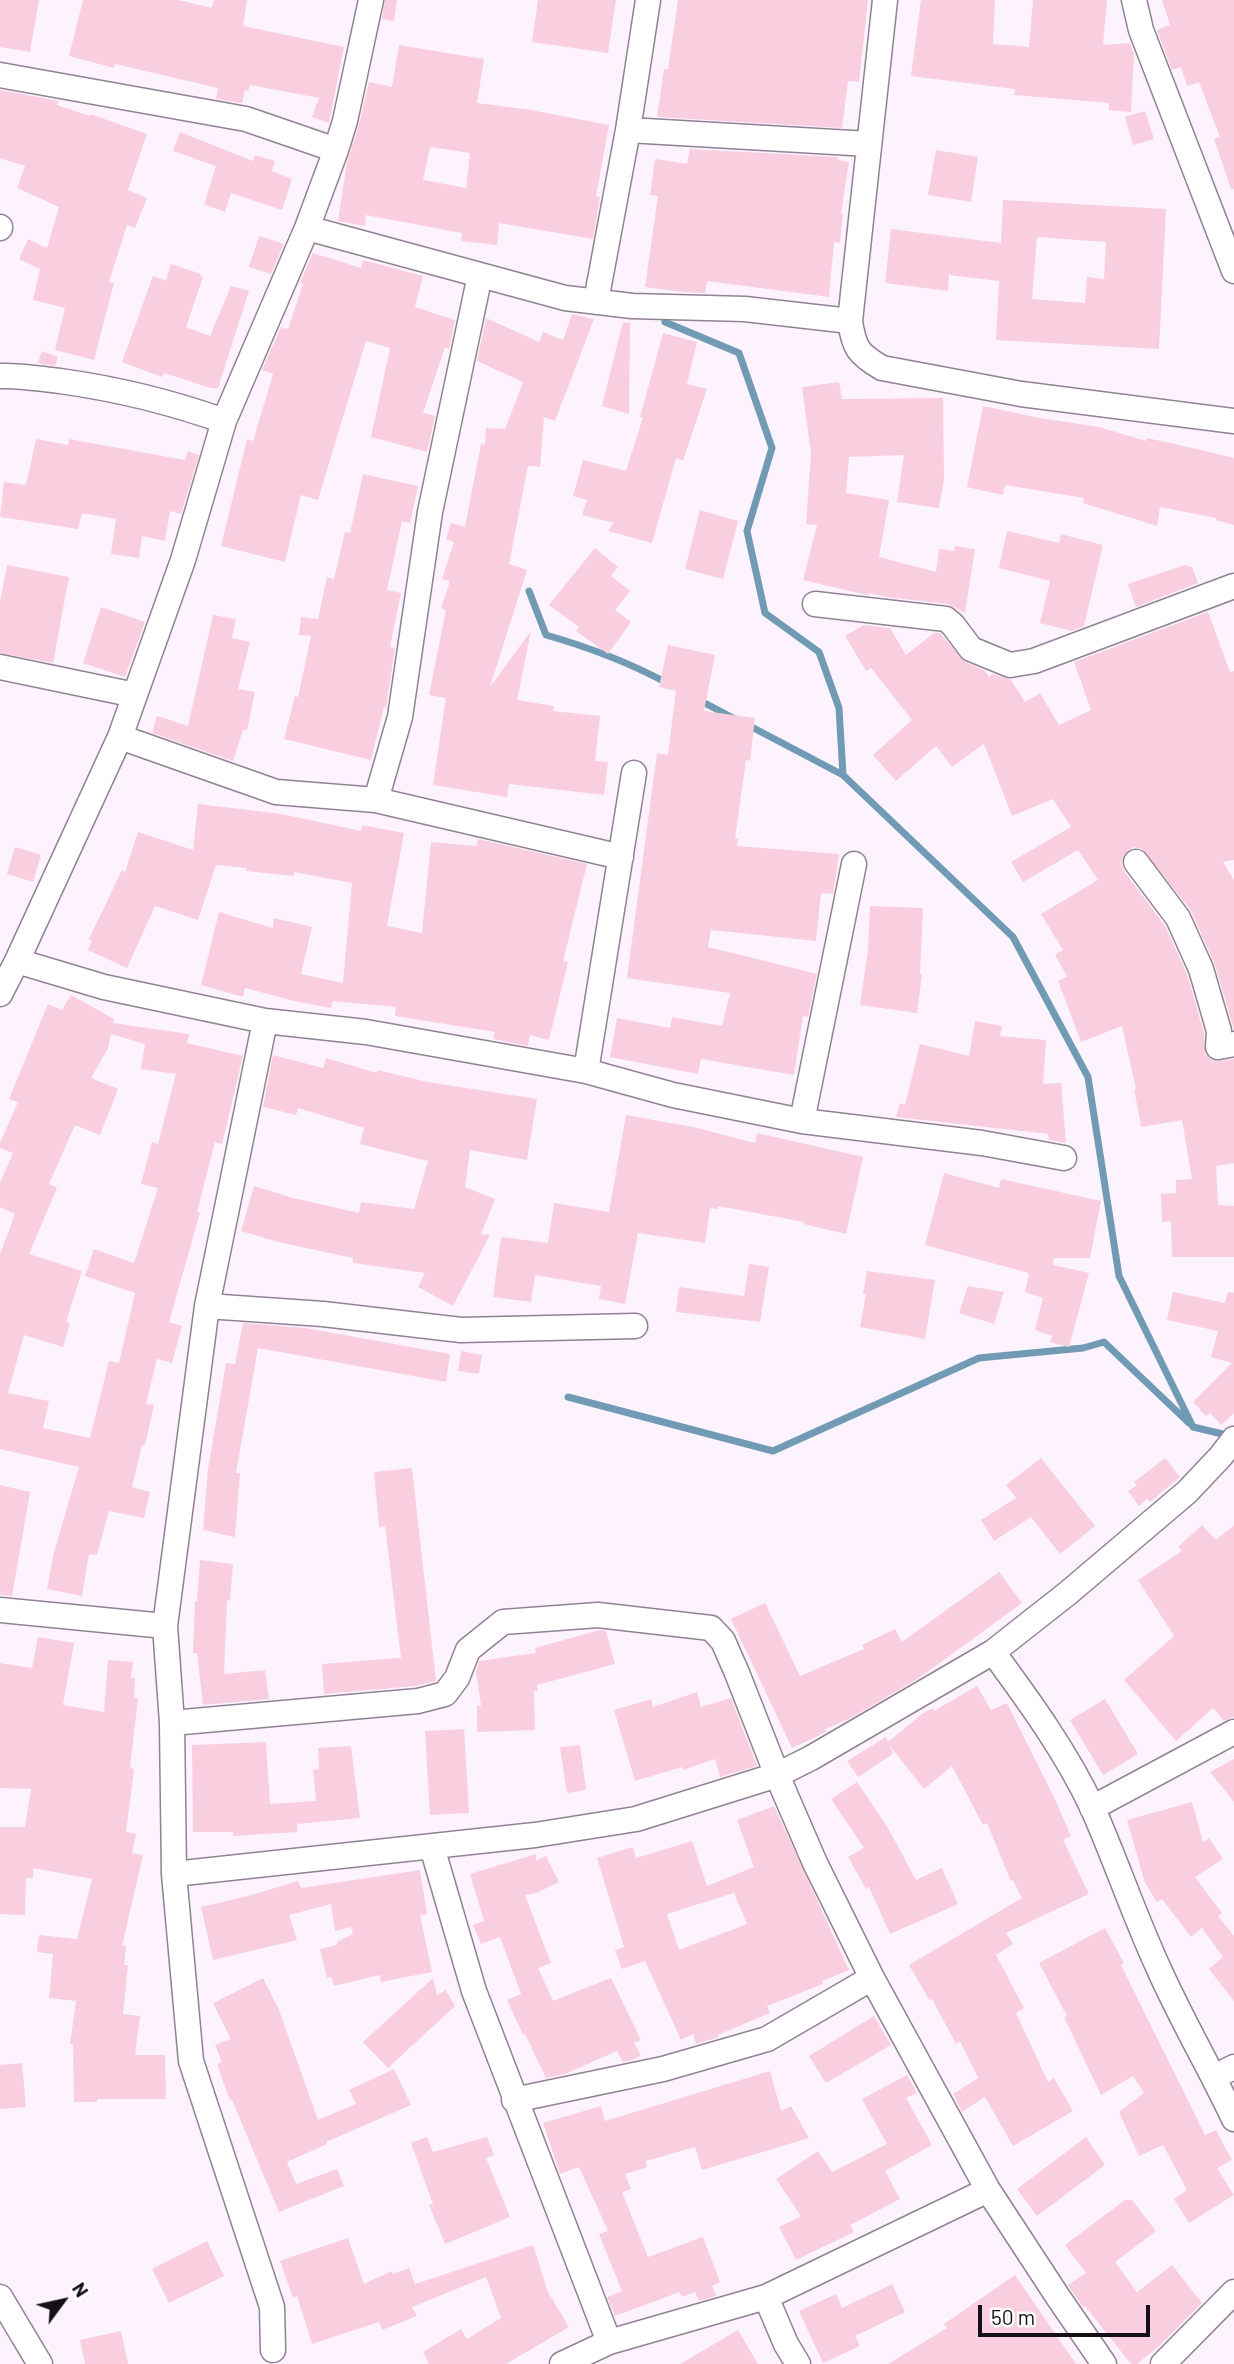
<!DOCTYPE html>
<html>
<head>
<meta charset="utf-8">
<style>
  body { margin:0 }
  #map { position:relative; width:1234px; height:2364px; overflow:hidden; background:#fcf3ff; font-family:Barlow,sans-serif }
  canvas { display:block }
  .north { position:absolute; left:28px; top:2266px; width:70px; height:70px; -webkit-text-stroke:5px #fff; paint-order:stroke; rotate:57deg; font-size:19px; font-weight:700; line-height:28px; text-align:center; color:#151016 }
  .north::after { content:''; display:block; margin:auto; width:24px; height:32px; background:#151016; clip-path:polygon(50% 0,100% 100%,50% 72%,0 100%) }
  .scale { position:absolute; left:978px; top:2305px; width:172px; height:32px; box-sizing:border-box; border:4px solid #151016; border-top:0; padding-left:9px; font-size:21px; line-height:24px; white-space:nowrap; color:#151016; -webkit-text-stroke:5px #fff; paint-order:stroke }
</style>
</head>
<body>
<div id="map">
<canvas width="1234" height="2364"></canvas>
<div class="north">N</div>
<div class="scale">50 m</div>
</div>
<script>
const ctx = document.querySelector('canvas').getContext('2d');
ctx.lineJoin = 'round';
function stroke(path, color, width, dash) {
  ctx.strokeStyle = color;
  ctx.lineWidth = width;
  ctx.lineCap = dash ? 'butt' : 'round';
  ctx.setLineDash(dash || []);
  ctx.stroke(path);
}
function fill(path, color) {
  ctx.fillStyle = color;
  ctx.fill(path, 'evenodd');
}
stroke(new Path2D(`
  M665 322 739 353 772 448 747 531 765 613 819 652 839 708 843 775
  M529 591 546 635C588 647 628 662 667 683
  M699 700 735 719
  M746 724 843 775 1013 937 1088 1077 1119 1276 1193 1427 1231 1436
  M568 1397 773 1451 979 1358 1083 1348 1104 1342 1189 1423`), '#719bb4', 7);
fill(new Path2D(`
  M0 0H39L30 52 0 47Z
  M83 0H178L212 8 214 0H247L243 26 344 47 329 123 312 117 319 98 250 85 248 91 245 90 242 103 216 99 218 88 115 64 114 68 69 56Z
  M385 0H397L394 21 382 19Z
  M538 0H616L608 53 532 42Z
  M678 0H868L859 82 848 81 842 128 657 117 664 69H668Z
  M921 0H995L993 44 1029 47 1033 0H1107L1103 45 1130 43 1134 54 1131 112 1109 110V103L1014 95 1015 89 911 76Z
  M1162 0H1234V189H1231L1214 139 1220 137 1199 82 1187 86 1181 67 1172 70 1157 30 1170 25Z
  M399 45 484 59 477 103 531 110 609 125 596 196 600 197 593 239 499 223 497 245 461 241 462 233 366 215 365 226 338 221 347 162 359 125 369 82 392 87ZM430 147 470 153 466 188 423 180Z
  M0 90 59 101 57 105 90 116V114L147 134 128 190 147 198 135 228 127 225 109 282 114 283 94 360 55 350 65 308 33 300 40 269 19 259 28 239 47 248 59 207 17 188 25 166 0 158Z
  M1145 111 1154 139 1133 145 1125 117Z
  M180 132 253 161 255 155 275 161 272 171 292 179 282 210 231 193 225 212 204 204 216 166 173 151Z
  M690 149 838 157V160L849 162 841 214H843L840 243 834 242 829 297 707 281 705 293 683 292 645 287 658 196 650 195 655 159 687 164Z
  M936 150 978 157 971 202 928 195Z
  M1003 200 1166 209 1159 349 996 340 999 281 949 275 948 291 885 283 891 229 1001 243ZM1037 237 1106 242 1104 279 1087 277 1085 303 1032 299Z
  M259 236 284 244 271 274 249 267Z
  M313 253 361 268 363 260 423 276 415 307 455 320 449 349 445 347 423 413 435 416 427 452 371 437 390 348 366 341 318 500 301 495 285 562 221 546 247 439 253 441 273 374 262 370 281 327 288 329 303 284 300 283Z
  M171 264 201 274 200 276 203 277 186 327 210 336 231 286 249 291 218 388H211L164 373 162 377 122 362 153 276 166 281Z
  M572 314 594 319 555 421 544 417 540 467 528 466 509 564 527 570 490 687 531 631 517 700 554 706 553 711 600 716 595 761 608 762 604 795 509 784 507 797 433 785 446 698 429 695 446 610 441 608 450 581 442 579 454 542 446 539 451 523 465 527 481 444 485 445 486 428 505 429 523 382 477 361 486 318 539 342 543 332 563 340Z
  M623 322 630 323 629 414 602 406Z
  M663 333 697 342 687 384 707 389 683 461 676 458 652 543 608 531 614 523 582 515 587 500 573 496 583 460 626 471 643 417H640Z
  M42 351 58 357 55 366 38 363Z
  M839 382 842 399 943 398 944 479 939 508 897 502 904 455 849 457 846 493 889 500 879 557 936 572 939 549 954 551 955 546 975 549 965 613 948 604 886 597 869 593 870 595H867L803 580 817 525 806 524 811 454 802 387Z
  M983 406 1040 418 1099 427 1146 441V438L1171 443 1234 458V525L1216 520V518L1160 507 1157 526 1083 503 1084 498 1005 485 1003 495 967 487Z
  M36 439 68 445 69 439 185 460 188 451 199 455 181 514 170 511 165 541 142 536 139 558 111 554 116 519 82 513 78 529 0 517 4 482 26 485Z
  M363 474 418 486 410 523 402 521 387 590 401 593 390 647 395 648 386 708 384 707 371 760 284 739 295 696 298 697 311 636 299 635 301 617 318 619 327 577 334 579 345 532 350 533Z
  M700 510 738 521 723 579 685 569Z
  M1007 531 1059 543 1061 534 1103 545 1084 626 1072 631 1040 623 1050 581 999 568Z
  M595 548 618 567 611 576 630 591 615 610 631 622 608 654 576 631 579 627 549 605Z
  M7 565 69 577 53 663 0 653V602Z
  M1185 565 1192 567 1198 583 1136 607 1128 584Z
  M101 607 145 622 125 677 83 663Z
  M1208 612 1230 672 1234 671V860L1223 862 1234 880V1030L1215 965 1190 909 1142 849 1135 847 1128 850 1123 856 1121 863 1124 871 1165 926 1187 974 1204 1033 1205 1054 1213 1061 1234 1059V1163L1216 1166 1218 1205 1234 1206V1257H1172L1171 1221 1162 1222 1161 1194 1176 1193V1180L1192 1179 1182 1120 1141 1127 1134 1089H1136L1122 1026 1081 1042 1058 981 1067 976 1055 955 1063 950 1041 914 1098 880 1078 850 1023 882 1011 862 1071 827 1053 799 1012 816 984 744 952 767 936 746 896 781 873 755 912 720 871 668 866 671 845 636 864 625 890 628 906 655 934 633H940L965 662 984 670 989 677 993 674 1011 680 1025 702 1040 693 1059 725 1091 710 1074 662Z
  M213 615 236 619 232 638 250 642 238 689 255 692 247 730H243L233 761 152 733 157 716 188 726Z
  M668 645 715 655 704 711 755 718 750 761 746 760 735 839H738L737 846 839 854 833 894 821 893 816 941 711 930 708 947 817 974 808 1017 803 1016 794 1075 701 1059 698 1074 610 1057 617 1018 670 1028 672 1017 722 1026 730 993 627 978 657 753 668 755 676 691 659 687Z
  M198 804 282 814 361 831 362 825 404 833 387 926 422 933 431 842 477 846 478 839 587 864 563 961 568 962 549 1040 530 1035 528 1046 493 1039 495 1032 395 1016 396 1007 333 1001 331 1008 294 1001 245 988 243 997 201 985 219 912 273 928 274 918 312 927 301 974 343 983 352 883 294 872V876L246 871 247 868 216 865 198 920 155 906 127 968 88 950 92 941 89 939 122 870 125 872 138 832 193 850Z
  M15 847 41 855 33 882 7 874Z
  M870 906 923 908 920 974H922L917 1013 860 1005 868 949Z
  M71 995 114 1019 108 1048 91 1078 118 1089 100 1135 75 1125 49 1184 57 1188 29 1254 82 1271 66 1322 70 1323 63 1347 24 1335 8 1393 49 1401 43 1428 90 1438 109 1361 119 1363 135 1293 85 1276 94 1249 134 1263 158 1188 141 1184 152 1142 158 1144 176 1074 141 1069 145 1044 111 1034 113 1023 189 1034 187 1043 243 1056 222 1144 215 1142 197 1212 200 1213 169 1322 182 1326 172 1363 157 1359 146 1404 154 1405 145 1445H142L132 1487 150 1492 144 1518 109 1511 97 1555 89 1554 82 1596 47 1589 54 1552 79 1467 0 1449V1254L15 1214 0 1207V1183L13 1153 0 1148V1143L18 1102 9 1099 48 1004 62 1010Z
  M975 1021 1002 1026 1000 1036 1046 1040 1043 1084 1061 1083 1066 1143 1049 1140 1048 1134 896 1117 900 1103 905 1105 920 1044 969 1056Z
  M273 1055 323 1068 326 1058 377 1073V1070L428 1082 537 1099 527 1160 470 1150 465 1187 495 1199 481 1234 490 1235 453 1306 418 1287 425 1273 353 1263V1258L278 1242 241 1231 254 1186 293 1198 359 1213 361 1202 414 1209 428 1161 360 1144 364 1128 298 1108 296 1115 263 1107Z
  M626 1115 693 1127 755 1143 757 1133 863 1157 846 1234 804 1224V1222L718 1206 717 1209 710 1208 705 1243 638 1233 625 1304 599 1299 601 1286 535 1275 531 1302 493 1297 501 1237 548 1243 554 1203 609 1212Z
  M944 1173 999 1188 1001 1179 1101 1201 1090 1258H1054L1053 1265 1089 1273 1069 1347 1050 1342 1052 1336 1035 1330 1043 1298 1025 1292 1029 1273 925 1245Z
  M749 1264 769 1267 760 1322 676 1312 679 1287 744 1296Z
  M867 1271 935 1280 925 1339 860 1327 866 1294H863Z
  M968 1286 1004 1292 994 1324 959 1313Z
  M1173 1292 1225 1303 1228 1292 1234 1293V1413L1221 1425 1210 1413 1206 1416 1193 1402 1232 1363 1211 1357 1218 1331 1167 1320Z
  M243 1323 305 1328 450 1354 446 1382 258 1348 236 1473H240L235 1537 203 1530 208 1469 226 1363 235 1364Z
  M461 1351 482 1355 479 1374 458 1371Z
  M1041 1458 1095 1526 1060 1554 1031 1517 994 1541 981 1520 1016 1498 1006 1485Z
  M1165 1458 1180 1477 1150 1502 1147 1499 1139 1506 1128 1491 1137 1485 1134 1482Z
  M412 1468 436 1681 415 1686 324 1694 322 1664 401 1658 385 1526 379 1527 374 1472Z
  M0 1485 30 1492 12 1596 0 1595Z
  M1202 1525 1216 1540 1234 1525V1717L1224 1721 1213 1708 1176 1741 1124 1680 1174 1636 1138 1580 1182 1551 1178 1547Z
  M200 1560 233 1564 230 1601 227 1600 224 1674 265 1670 269 1699 203 1705 197 1653H193L195 1601H197Z
  M999 1572 1022 1603 919 1678 849 1719 825 1729 826 1732 792 1748 731 1619 765 1603 800 1676 864 1649 862 1645 895 1629 902 1642Z
  M600 1630 606 1631 615 1664 537 1685 538 1691H534L535 1730 477 1732V1706H481L476 1672 479 1661 536 1653 535 1648Z
  M38 1637 74 1643 63 1705 104 1712 108 1660 133 1662 131 1678H135L134 1698H138L130 1768 134 1769 126 1832 136 1834 132 1853 143 1855 122 1946H126L124 1965H128L123 2014 140 2016 135 2055H165L166 2099H97V2102H74L73 2044H70L76 2001 49 1998 53 1954 37 1952 39 1935 77 1939 92 1879 33 1868V1878H26L25 1915 0 1914V1827H25L31 1789 0 1788V1663L32 1668Z
  M977 1686 991 1710 1007 1703 1053 1795 1071 1836 1063 1840 1089 1894 1006 1933 1013 1944 996 1955 1024 2008 1016 2013 1048 2082 1054 2078 1073 2111 1013 2146 985 2097 962 2112 953 2094 978 2078 960 2041 956 2044 932 1999 930 2001 909 1965 1022 1898 1013 1880 1011 1881 987 1823 983 1825 952 1766 924 1789 890 1746 893 1754 858 1777 847 1761 886 1737 888 1742 922 1714 933 1708 934 1711Z
  M697 1692 701 1707 731 1698 757 1766 720 1777 715 1759 683 1770 682 1767 635 1781 614 1710 651 1699 653 1707Z
  M1105 1699 1138 1754 1103 1775 1070 1720Z
  M464 1729 469 1813 430 1815 425 1731Z
  M266 1742 270 1804 316 1801 313 1770 319 1769 318 1748 351 1746 360 1818 297 1824V1832L233 1836V1832H193L192 1745Z
  M580 1745 586 1790 567 1793 560 1747Z
  M1234 1759V1802L1210 1772Z
  M857 1782 888 1828 916 1880 942 1868 958 1904 890 1934 869 1887 866 1889 848 1857 864 1848 831 1799Z
  M1192 1802 1203 1842 1209 1838 1223 1859 1195 1877 1222 1913 1218 1916 1234 1936V2001L1209 1969 1223 1957 1202 1928 1191 1937 1162 1899 1157 1902 1145 1883 1127 1820Z
  M774 1806 849 1970 822 1981 823 1984 767 2006 770 2013 718 2035 719 2037 696 2044 693 2034 681 2040 645 1961 622 1969 615 1950 624 1947 597 1858 633 1847 636 1858 692 1841 707 1886 754 1867 737 1820ZM734 1893 747 1924 679 1950 667 1914Z
  M536 1854V1861L546 1856 559 1882 536 1893 525 1895 551 1963 538 1968 553 2001 611 1978 641 2040 634 2043 641 2055 633 2060 623 2062 617 2051 565 2074 546 2078 525 2034 523 2035 507 2000 521 1994 500 1937 481 1944 473 1925 484 1921 470 1874Z
  M420 1870 427 1914 420 1915 432 1972 381 1982 380 1975 334 1986 331 1977 327 1978 320 1949 337 1945V1942L353 1934 351 1927 335 1931 331 1904 289 1915 297 1940 213 1960 201 1907 248 1896 298 1881 301 1888Z
  M1105 1928 1124 1963 1121 1965 1205 2135 1216 2130 1232 2160 1217 2168 1234 2195 1189 2223 1174 2199 1187 2190 1163 2145 1139 2156 1119 2112 1144 2093 1133 2076 1101 2095 1064 2017 1067 2016 1039 1963Z
  M263 1978 279 2010 318 2120 356 2104 349 2090 394 2069 411 2105 326 2142 327 2144 287 2162 296 2184 337 2169 344 2186 279 2212 232 2100 230 2101 217 2064 222 2062 215 2045 231 2039 213 2003Z
  M433 1978 437 1995 446 1990 455 2006 388 2068 363 2042Z
  M874 2016 891 2045 826 2083 809 2056Z
  M22 2063 26 2107 0 2109V2065Z
  M770 2071 781 2111 791 2106 809 2138 702 2170 695 2147 646 2161 647 2167 625 2174 631 2189 622 2192 648 2257 703 2237 720 2282 712 2286 716 2296 699 2301 695 2292 682 2297 680 2292 615 2316 607 2297 622 2291 599 2234 608 2231 579 2167 560 2174 543 2123 601 2106 605 2121Z
  M907 2075 917 2093 906 2098 932 2145 885 2171 900 2199 850 2225 854 2232 796 2260 779 2227 801 2216 776 2179 818 2151 832 2172 887 2144 862 2099Z
  M427 2137 433 2152 487 2137 494 2155 486 2158 510 2217 445 2244 429 2205 433 2204 411 2143Z
  M1086 2137 1105 2165 1037 2216 1017 2189Z
  M1125 2200H1132L1156 2231 1115 2262 1137 2292 1172 2265 1202 2303 1158 2347 1137 2364H1131L1085 2306 1083 2307 1068 2285 1086 2273 1065 2245Z
  M348 2238 364 2284 392 2271 393 2274 409 2268 415 2284 533 2245 548 2292 569 2327 506 2364H429L423 2352 461 2329 467 2339 501 2318 486 2277 412 2307 417 2316 382 2330 379 2322 312 2344 297 2296 293 2298 280 2261Z
  M207 2241 224 2276 169 2303 152 2269Z
  M1015 2275 1076 2364H888L947 2328 944 2324Z
  M892 2284 905 2312 855 2336 860 2346 823 2363 799 2311 836 2294 842 2308Z
  M738 2330 758 2364H680Z
  M121 2331 128 2364H85L80 2340Z`), '#f9cfdf');
const minor = new Path2D(`
  M1134 0 1141 30 1234 271
  M0 75 246 119 336 150
  M628 130 869 144
  M0 227V228
  M307 228 565 298 632 306 745 309 850 321C854 348 858 354 882 368L1021 394 1234 421
  M596 301 628 130 648 0
  M850 321 885 0
  M0 376C20 375 40 379 60 381 118 389 168 401 224 421
  M815 604 946 619 953 625 971 649 1010 665 1034 661 1234 586
  M0 667 135 695
  M120 737 276 792 376 800 621 857
  M376 800 400 717 430 512 480 275
  M1136 862 1178 918 1201 969 1219 1031 1218 1047 1234 1044
  M17 961 104 987 265 1021 366 1032 586 1071 673 1095 802 1121 982 1143 1064 1158
  M0 994 17 961 120 737 183 560 224 421 307 228 336 150 345 121 371 0
  M265 1021 207 1306 165 1626 172 1723 174 1874 191 2061 272 2307 273 2350
  M586 1071 634 773
  M802 1121 854 864
  M207 1306 323 1314 461 1330 635 1326
  M0 1610 165 1626
  M993 1652C1029 1701 1067 1753 1093 1809 1116 1861 1134 1915 1158 1967 1181 2019 1210 2068 1234 2119
  M172 1723 418 1701 445 1694 457 1678 468 1650 503 1622 598 1615 711 1628 723 1641 737 1673 777 1775 815 1863 872 1978 988 2190 1058 2297 1104 2364
  M1092 1808 1234 1732
  M432 1847 474 1991 609 2342
  M174 1874 535 1835 636 1819 777 1775 811 1758 993 1652 1068 1593 1187 1492 1221 1456 1234 1439
  M1214 2077 1234 2067
  M514 2100 663 2069 767 2039 872 1978
  M0 2297 40 2364
  M766 2297 786 2344 798 2364
  M562 2364 609 2342 766 2297 988 2190
  M1163 2364 1234 2292`);
stroke(minor, '#908294', 27);
stroke(minor, '#fff', 24);
</script>
</body>
</html>
